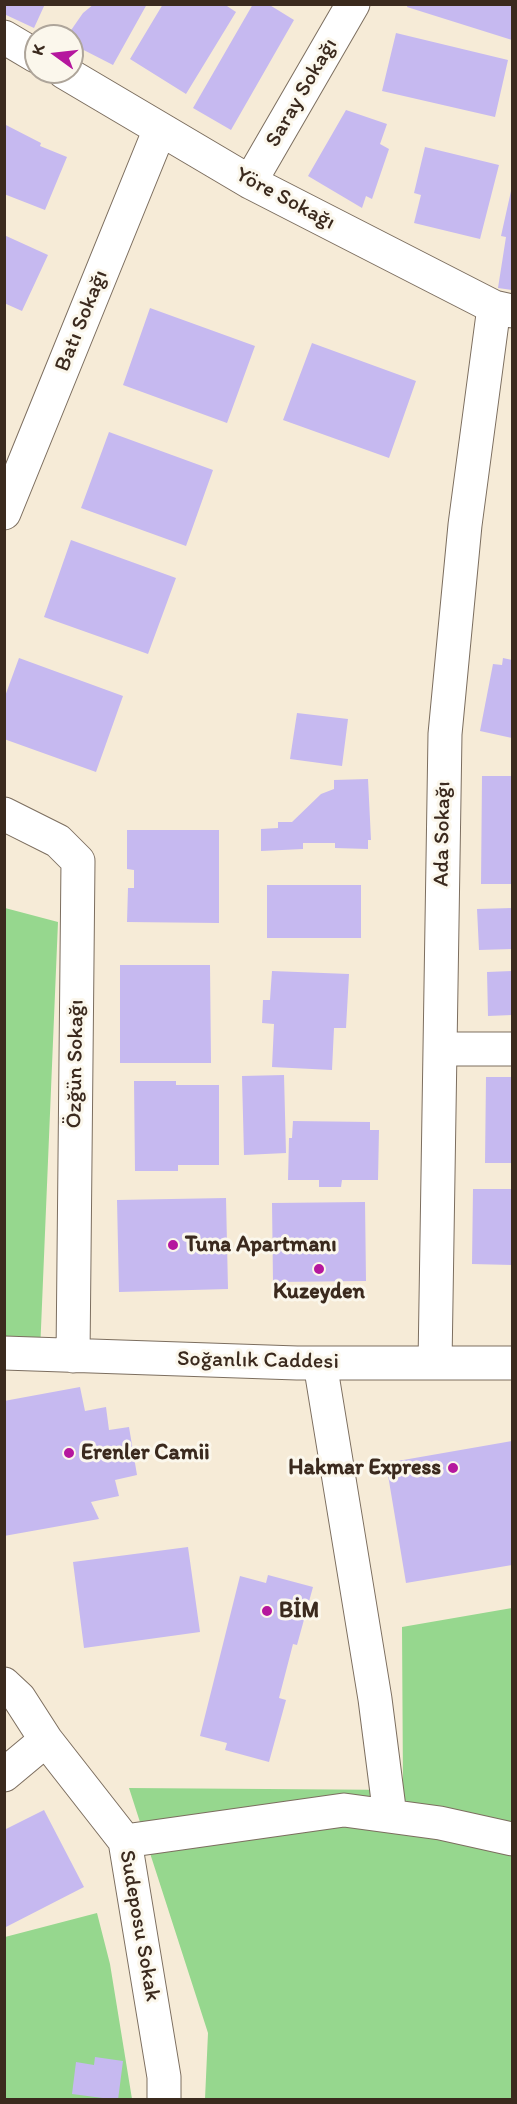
<!DOCTYPE html>
<html>
<head>
<meta charset="utf-8">
<style>
  body { margin:0 }
  #map { position:relative; width:517px; height:2104px; overflow:hidden; background:#f6ebd7; font-family:Itim,sans-serif }
  canvas { display:block }
  .frame { position:absolute; inset:0; border:6px solid #3b2a1e; pointer-events:none }
  .north { position:absolute; left:24px; top:24px; width:60px; height:60px; box-sizing:border-box; background:#fbf7ec; border:2px solid #aea59a; border-radius:50%; rotate:285deg; font-size:16px; font-weight:700; line-height:24px; text-align:center; color:#3b2a1e }
  .north::after { content:''; display:block; margin:auto; width:21px; height:27px; background:#b5179e; clip-path:polygon(50% 0,100% 100%,50% 72%,0 100%) }
</style>
</head>
<body>
<div id="map">
<canvas width="517" height="2104"></canvas>
<div class="frame"></div>
<div class="north">K</div>
</div>
<script>
const ctx = document.querySelector('canvas').getContext('2d');
ctx.lineJoin = 'round';
function fill(path, color) {
  ctx.fillStyle = color;
  ctx.fill(path, 'evenodd');
}
function stroke(path, color, width, dash) {
  ctx.strokeStyle = color;
  ctx.lineWidth = width;
  ctx.lineCap = dash ? 'butt' : 'round';
  ctx.setLineDash(dash || []);
  ctx.stroke(path);
}
function label(font, color, halo, rows, align = 'center') {
  ctx.font = font + ' Itim,sans-serif';
  ctx.lineWidth = 6;
  ctx.setLineDash([]);
  ctx.textBaseline = 'middle';
  ctx.strokeStyle = halo;
  ctx.fillStyle = color;
  for (const [text, x, y, turn = 0] of rows) {
    ctx.save();
    ctx.translate(x, y);
    ctx.rotate((+turn || 0) * Math.PI / 180);
    ctx.textAlign = isNaN(turn) ? turn : align;
    if (halo) ctx.strokeText(text, 0, 0);
    ctx.fillText(text, 0, 0);
    ctx.restore();
  }
}
fill(new Path2D(`
  M5 908 58 922 40 1352 5 1349Z
  M512 1608V2099H205L208 2033 129 1788 403 1790 402 1627Z
  M97 1913 110 1964 132 2099 5 2100V1937Z`), '#96d78e');
fill(new Path2D(`
  M4 4H45L34 28 4 14Z
  M94 4H147L113 65 72 44V36H67L83 13Z
  M163 4H224L236 12 186 94 130 59Z
  M253 4H268L294 20 231 130 193 108Z
  M408 4H512V40L407 7Z
  M396 33 508 60 495 117 382 91Z
  M346 110 387 124 380 144 389 149 372 199 366 196 362 208 308 176Z
  M4 124 41 143 40 146 67 157 45 210 4 194Z
  M425 147 499 165 480 239 414 223 421 195 414 193Z
  M511 191H512V290L498 288 506 237 501 236Z
  M4 235 48 255 22 311 4 303Z
  M150 308 255 346 227 423 123 385Z
  M312 343 416 381 389 458 283 420Z
  M109 432 213 470 186 546 81 508Z
  M71 540 176 578 148 654 44 617Z
  M19 658 123 696 96 772 4 739V699Z
  M503 658 512 660V738L480 731 493 664 502 665Z
  M297 713 348 719 342 766 290 759Z
  M482 776H512V884H481Z
  M368 779 371 840H368V849L335 848V843H303V849L261 851V829L278 828V822H292L321 794 334 789V780Z
  M127 830H219V923L127 922 128 888H134V870L127 869Z
  M267 885H361V938H267Z
  M512 908V949L479 950 477 909Z
  M120 965H210L211 1063H120Z
  M272 971 349 974 346 1028H334L332 1070 272 1067 274 1024 262 1023 263 1000H270Z
  M512 971V1015L488 1016 487 972Z
  M284 1075 286 1153 244 1155 242 1076Z
  M486 1077H512V1163H485Z
  M134 1081H176V1085H219V1165H178V1171H135Z
  M293 1121 370 1122V1130H379L378 1180H342L341 1187H319V1180H288L289 1138H292Z
  M473 1189H512V1265L472 1264Z
  M226 1198 228 1289 119 1292 117 1200Z
  M365 1202 366 1281 273 1282 272 1203Z
  M80 1387 85 1411 106 1407 109 1430 129 1427 137 1475 115 1480 119 1496 91 1502 99 1519 4 1536V1401Z
  M512 1441V1565L406 1583 386 1463Z
  M188 1547 200 1632 84 1648 73 1562Z
  M268 1575 313 1587 297 1645 293 1644 279 1698 286 1700 269 1762 225 1750 227 1743 200 1736 240 1576 266 1583Z
  M44 1810 84 1887 4 1928V1830Z
  M95 2057 123 2061 118 2100 72 2094 76 2062 94 2065Z`), '#c6b9f0');
const minor = new Path2D(`
  M4 37 36 56
  M64 72 250 182 494 307 512 311
  M250 182 353 4
  M4 513 160 129
  M4 814 58 841 78 861 73 1356
  M440 1049H512
  M4 1353 297 1363H512
  M320 1363 375 1699 390 1816
  M435 1363 445 734 465 525 494 307
  M4 1684 19 1698 46 1740 125 1841 164 2077V2100
  M4 1775 46 1740
  M125 1841 344 1810 440 1823 512 1839`);
stroke(minor, '#7c6e5f', 35);
stroke(minor, '#fff', 33);
for (const [x, y, r, color] of [
  [173,1245,6,"#b5179e"],
  [319,1269,6,"#b5179e"],
  [69,1453,6,"#b5179e"],
  [453,1468,6,"#b5179e"],
  [267,1611,6,"#b5179e"]
]) {
  const dot = new Path2D();
  dot.arc(x, y, r, 0, 2 * Math.PI);
  ctx.fillStyle = color;
  ctx.fill(dot);
  stroke(dot, '#fbf7ec', 2);
}
label('22px', '#3b2a1e', '#fbf7ec', [
  ["Saray Sokağı",302,93,-60],
  ["Yöre Sokağı",285,199,28],
  ["Batı Sokağı",82,321,-68],
  ["Ada Sokağı",443,834,-89],
  ["Özğün Sokağı",76,1064,-89],
  ["Soğanlık Caddesi",258,1361,1],
  ["Sudeposu Sokak",139,1926,80]
]);
label('bold 22px', '#3b2a1e', '#fbf7ec', [
  ["Tuna Apartmanı",185,1245],
  ["Kuzeyden",319,1292,"center"],
  ["Erenler Camii",81,1453],
  ["Hakmar Express",441,1468,"right"],
  ["BİM",279,1611]
], 'left');
</script>
</body>
</html>
